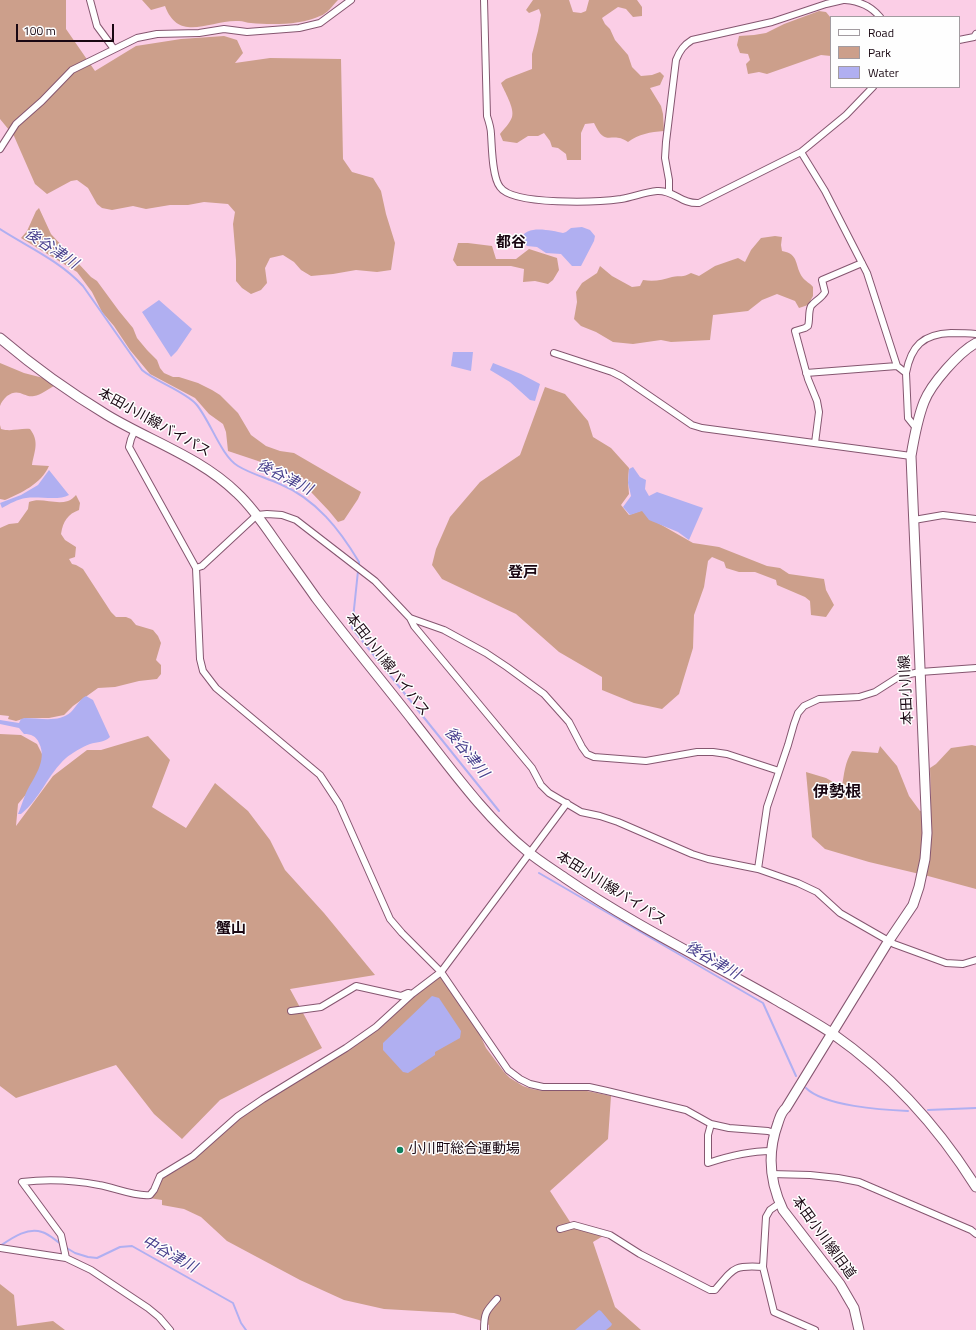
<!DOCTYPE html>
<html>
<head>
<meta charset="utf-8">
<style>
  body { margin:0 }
  #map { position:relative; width:976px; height:1330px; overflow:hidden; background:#fbcee6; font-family:"Titillium Web",sans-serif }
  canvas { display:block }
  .legend { position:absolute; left:830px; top:16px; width:130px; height:72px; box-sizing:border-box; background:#fefefe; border:1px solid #a29ba0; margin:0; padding:5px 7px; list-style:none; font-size:12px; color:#190712 }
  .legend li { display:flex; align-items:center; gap:8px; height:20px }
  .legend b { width:20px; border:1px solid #a29ba0 }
  .scale { position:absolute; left:16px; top:24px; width:98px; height:18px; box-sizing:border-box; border:2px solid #190712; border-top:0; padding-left:5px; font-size:12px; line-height:14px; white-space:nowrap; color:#190712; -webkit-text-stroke:3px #fefefe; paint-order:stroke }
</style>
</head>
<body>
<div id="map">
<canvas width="976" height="1330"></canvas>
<ul class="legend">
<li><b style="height:5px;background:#fff"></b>Road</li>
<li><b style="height:11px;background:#cc9f8b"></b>Park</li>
<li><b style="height:11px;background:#b0aff1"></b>Water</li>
</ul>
<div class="scale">100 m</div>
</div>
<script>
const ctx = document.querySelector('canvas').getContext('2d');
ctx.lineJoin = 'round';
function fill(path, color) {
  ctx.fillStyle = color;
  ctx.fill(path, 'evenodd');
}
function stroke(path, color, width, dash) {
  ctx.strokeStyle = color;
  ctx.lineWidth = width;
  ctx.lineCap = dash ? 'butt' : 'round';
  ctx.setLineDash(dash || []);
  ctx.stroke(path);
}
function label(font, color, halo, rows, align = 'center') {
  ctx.font = font + ' "Titillium Web","Noto Sans JP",sans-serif';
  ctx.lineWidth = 3;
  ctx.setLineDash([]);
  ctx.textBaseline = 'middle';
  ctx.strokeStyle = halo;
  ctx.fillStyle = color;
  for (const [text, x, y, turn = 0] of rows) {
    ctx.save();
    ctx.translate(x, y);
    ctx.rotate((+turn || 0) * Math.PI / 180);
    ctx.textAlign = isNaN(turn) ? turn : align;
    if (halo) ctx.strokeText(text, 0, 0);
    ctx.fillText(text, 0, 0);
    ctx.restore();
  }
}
fill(new Path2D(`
  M0 0H66V29L95 71 136 46 181 39 224 36 237 40 243 53 235 63 270 58 341 59 343 159 352 172 373 178 381 191 386 214 395 243 391 270 377 272 356 270 333 274 311 276 301 270 294 262 283 255 270 258 265 268 267 283 261 290 251 294 242 288 236 281V260L233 224 235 212 228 204 204 202 188 205H170L146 209 133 206 112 210 102 208 97 204 88 188 77 180 71 181 47 194 35 184 14 136 0 119Z
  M142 0H338C333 5 327 14 320 16 302 25 271 25 251 23 247 23 243 21 239 21 211 19 179 44 165 6L151 10Z
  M533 0H569L573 12 581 13 586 11 589 0H637L642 7V16L633 17 626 9 618 7 602 18 605 24 610 29 615 40 628 55 632 67 641 76 652 75 660 72 664 76 660 85 650 88 661 106 663 114 664 131C650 132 639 134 628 142 611 130 606 149 594 123L585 124 581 133V160H567L566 154 558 148 552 147 550 141 544 133 538 136H528L517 143 503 141 500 134C504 129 510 123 512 117 515 108 504 91 501 83L506 79 532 69V54L538 31 541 15 539 9 529 13 526 10Z
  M819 11 826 12 831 18V56L821 55 767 74 759 72 748 74 746 64 750 60 748 54 740 53 737 45 739 36 754 35 766 33 784 24Z
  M39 208 51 234 91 277 97 281 119 311 133 328 137 338 147 350 157 360 160 368 164 373 173 377H179L198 383 212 390 220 395 238 413 251 435 266 446 280 451 294 453 361 492 358 499 344 520 338 522 329 511 311 492 303 478 273 466 228 451 226 432 223 424 209 414 195 398 150 374 130 350 114 326 102 312 92 292 77 272 21 238 27 231 36 211Z
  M775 236 782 237 781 245 782 251C800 254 794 266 803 278 805 281 810 283 813 287V296L808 305 799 308 795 301 777 294 762 300 748 311 713 315 710 340 671 342 661 340 633 344 613 342 596 332 581 326 574 319 577 302 576 292 582 283 597 273 600 266 612 276 632 287 640 286 643 280C654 282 662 280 672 277 681 275 682 278 691 273L699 276 715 266 738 258 745 262 751 250 761 238Z
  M458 243H468L492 246 496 259H516L529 249 557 258 559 270 553 280 548 284 535 281 523 282 524 269 511 266H457L453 260Z
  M0 363 24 373 51 380 54 386C48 389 41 395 34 396 24 398 19 387 7 396 4 399 1 402 0 406Z
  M545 387 565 394 588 421 593 437 611 448 629 468 628 481 629 494 621 505 629 515 643 510 651 519 693 543 719 547 767 566 780 568 789 574 824 579 826 590 834 605 826 617 811 615 810 601 805 597 777 585 776 580 755 572H739L726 568 724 562 712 557 708 561 704 587 694 615 693 648 679 694 662 709 634 703 602 690V677L559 652 516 614 442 579 432 565 436 549 450 517 480 482 520 455Z
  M0 425 1 429C11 432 20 428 30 429 40 442 34 452 32 465L49 466C41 484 21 493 5 500L0 499Z
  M76 495 80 503 79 510C68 514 63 521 61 534L65 540 76 547 75 557 69 559 72 564 76 565 83 569 111 612 116 617H126L131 619 136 625 153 630 158 636 161 643 156 660 161 665V674L157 679 139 681 115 687 98 688 73 706 64 715 49 718H26L16 721 8 719 9 716 0 715V528L9 524 18 523 28 509 29 502C41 497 55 505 68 501 71 500 74 497 76 495Z
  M0 734 21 735 37 744 46 762 33 786 18 804 16 826 53 776 87 750H101L148 736 170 760 152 807 186 828 215 783 248 811 270 840 285 870 324 913 375 975 290 989 322 1048 220 1100 182 1139 154 1114 116 1065 16 1098 0 1086Z
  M972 745 976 746V889L928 876 869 862 825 849 812 837 806 772 826 778 842 787C844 774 845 762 852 751L878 753 880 746 897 766 909 796 920 811 931 809 930 768 936 764 951 748Z
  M441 977 480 1035 486 1048 504 1072 510 1078 523 1086 532 1089 543 1091H587L611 1096 608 1139 550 1191 574 1228 603 1236 593 1242 615 1307 641 1330H489V1325L479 1320 454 1313 384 1309 344 1300 300 1280 227 1241 201 1217 184 1209 162 1205V1200L149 1198 161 1177 179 1169 192 1160 237 1120 264 1100 376 1030 416 995 431 983Z
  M0 1284 14 1295 17 1326 53 1321 65 1330H0Z`), '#cc9f8b');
fill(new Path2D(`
  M582 227 590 230 595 236 594 241 581 266H572L561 254 546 253 537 247 527 246 521 239C526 224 552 231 563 233L566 232 571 228Z
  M159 300 192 329 177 351 171 357 142 312Z
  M453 352H473L471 371 451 366Z
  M493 363 521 374 540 384 535 401 530 400 510 382 490 370Z
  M633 467 640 477 646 480 645 489 649 496 657 492 703 508 689 540 678 532 649 520 642 511 630 515 623 507 631 496 628 483 629 469Z
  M49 470 69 495C59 501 39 496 26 498 18 499 9 504 2 508L0 503 21 495 38 485Z
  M86 696 93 700 110 737C105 742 97 742 90 744 82 747 72 753 66 758 48 774 40 799 21 814H18C21 807 23 800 26 793 33 778 48 761 39 743 36 736 31 734 24 734L19 728 0 724V720L19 723 21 719 25 718C40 718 59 723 71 712 76 707 80 699 86 696Z
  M432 996 439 998 461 1031 460 1038 435 1052V1055L408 1073 403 1072 383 1050V1043Z
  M599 1310 601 1311 612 1324 611 1326 606 1330H575Z`), '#b0aff1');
stroke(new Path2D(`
  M0 229C28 247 60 261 83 286L142 370C156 382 184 391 196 404 210 420 221 456 238 466 251 474 267 478 280 484 316 499 340 530 359 562V566
  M358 571 352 628 499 811
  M539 873 763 1003 796 1076
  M806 1088C824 1106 882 1110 908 1111
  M928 1110 976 1108
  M0 1246C12 1238 27 1227 42 1232 49 1234 55 1240 61 1244
  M65 1247 75 1253 88 1257 97 1258 120 1247 132 1246 233 1303 241 1323 246 1330`), '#b0aff1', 2);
const street = new Path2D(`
  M90 0 97 26 114 49
  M484 0 487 116C489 122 491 128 491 134 492 147 492 177 500 187 513 206 599 202 621 199 633 197 645 192 657 191 674 190 681 204 699 203L801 152 846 115 873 87
  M845 0C859 1 871 6 880 17
  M959 40 974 37 976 34
  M0 149 16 124 42 101 72 70 137 38 157 34 199 33 224 29 247 32 299 28 320 23 351 0
  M801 152 825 191 867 273 897 366 906 373 908 418 916 428
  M669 192V180L665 158 666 142 676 60C680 50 684 45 692 40L772 22 826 4 843 0
  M554 353 612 372 622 377 692 425 702 428 911 456
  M806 373 897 366
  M906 373C911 346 923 334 951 333 959 333 967 333 976 334
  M135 430 131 439 129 447 196 568 200 659 203 671 216 688 320 775 339 804 390 919 402 933 441 972 508 1070 520 1079 530 1084 543 1087H589L607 1091 686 1110 711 1124 729 1128 768 1131 774 1133
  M815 443 819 412 817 401 808 379 795 331 805 328 808 326C810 320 808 312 811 306 815 301 822 298 825 292L822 280 862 263
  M914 520 943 515 976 519
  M196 568 202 566 257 515 267 514 282 515 296 520 375 581 410 618 444 630 486 653 507 667 544 694 569 722 582 747 587 754 594 757 646 761 697 752H713L727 754 779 771
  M410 618 414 626 532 768 541 785 549 793 581 812 600 816 618 822 692 854 708 859 758 869 798 883 817 892 840 913 894 944 946 963 963 964 976 960
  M758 869 767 807 788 745 794 724 798 713 804 706 819 699 859 697 875 692 900 676 920 672 976 668
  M291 1011 321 1007 356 986 401 996 408 993 412 994
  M711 1124 708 1135V1163C729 1156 749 1151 771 1151
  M771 1174 810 1175 838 1178 859 1182 971 1230 976 1234
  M780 1203 770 1210 766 1217 763 1267 774 1312 815 1330
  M560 1229 574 1225 610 1235 640 1254 710 1290H715C734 1268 733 1265 763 1267
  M0 1248 66 1258 91 1270 148 1308 159 1317 170 1330
  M66 1258 61 1235 22 1182C47 1179 73 1180 99 1185 113 1187 135 1197 150 1195L154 1190 160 1176 193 1156 238 1116 263 1099 346 1048 376 1027 412 994 441 972 567 803
  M484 1330C484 1313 486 1311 497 1299`);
const secondary = new Path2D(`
  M0 338C34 367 69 392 107 415 150 441 200 457 237 493 251 506 263 523 274 539 288 559 302 578 316 598 348 640 382 681 414 722 449 766 484 816 527 851 539 861 552 869 565 878 632 924 706 960 776 1000 795 1011 815 1022 833 1034 890 1074 939 1128 976 1187
  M859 1330 854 1308 840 1284 783 1210C770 1183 767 1153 778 1123 780 1117 781 1112 786 1108L888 942 913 905 919 887 925 859 927 833 911 456C914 438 917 420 924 402 931 384 959 352 976 343`);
stroke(street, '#855670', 8);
stroke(secondary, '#855670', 11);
stroke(street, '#fff', 6);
stroke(secondary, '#fff', 9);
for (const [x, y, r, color] of [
  [400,1150,4,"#10805d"]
]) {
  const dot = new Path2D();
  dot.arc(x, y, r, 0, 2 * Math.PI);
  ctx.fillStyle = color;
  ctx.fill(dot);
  stroke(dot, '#fefefe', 1.5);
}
label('14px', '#190712', '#fefefe', [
  ["本田小川線バイパス",154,423,29],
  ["本田小川線バイパス",387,665,52],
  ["本田小川線",907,690,-93],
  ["本田小川線バイパス",611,889,32],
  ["本田小川線旧道",823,1238,54]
]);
label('14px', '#190712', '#fefefe', [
  ["小川町総合運動場",408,1150]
], 'left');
label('bold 15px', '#190712', '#fefefe', [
  ["都谷",511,243],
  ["登戸",523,573],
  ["蟹山",231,929]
]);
label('italic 15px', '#473e8c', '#fefefe', [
  ["後谷津川",51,249,34],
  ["後谷津川",284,478,27],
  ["後谷津川",466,753,51],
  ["後谷津川",712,961,30],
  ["中谷津川",169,1255,29]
]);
label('bold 16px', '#190712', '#fefefe', [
  ["伊勢根",837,793]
]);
</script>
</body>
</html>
